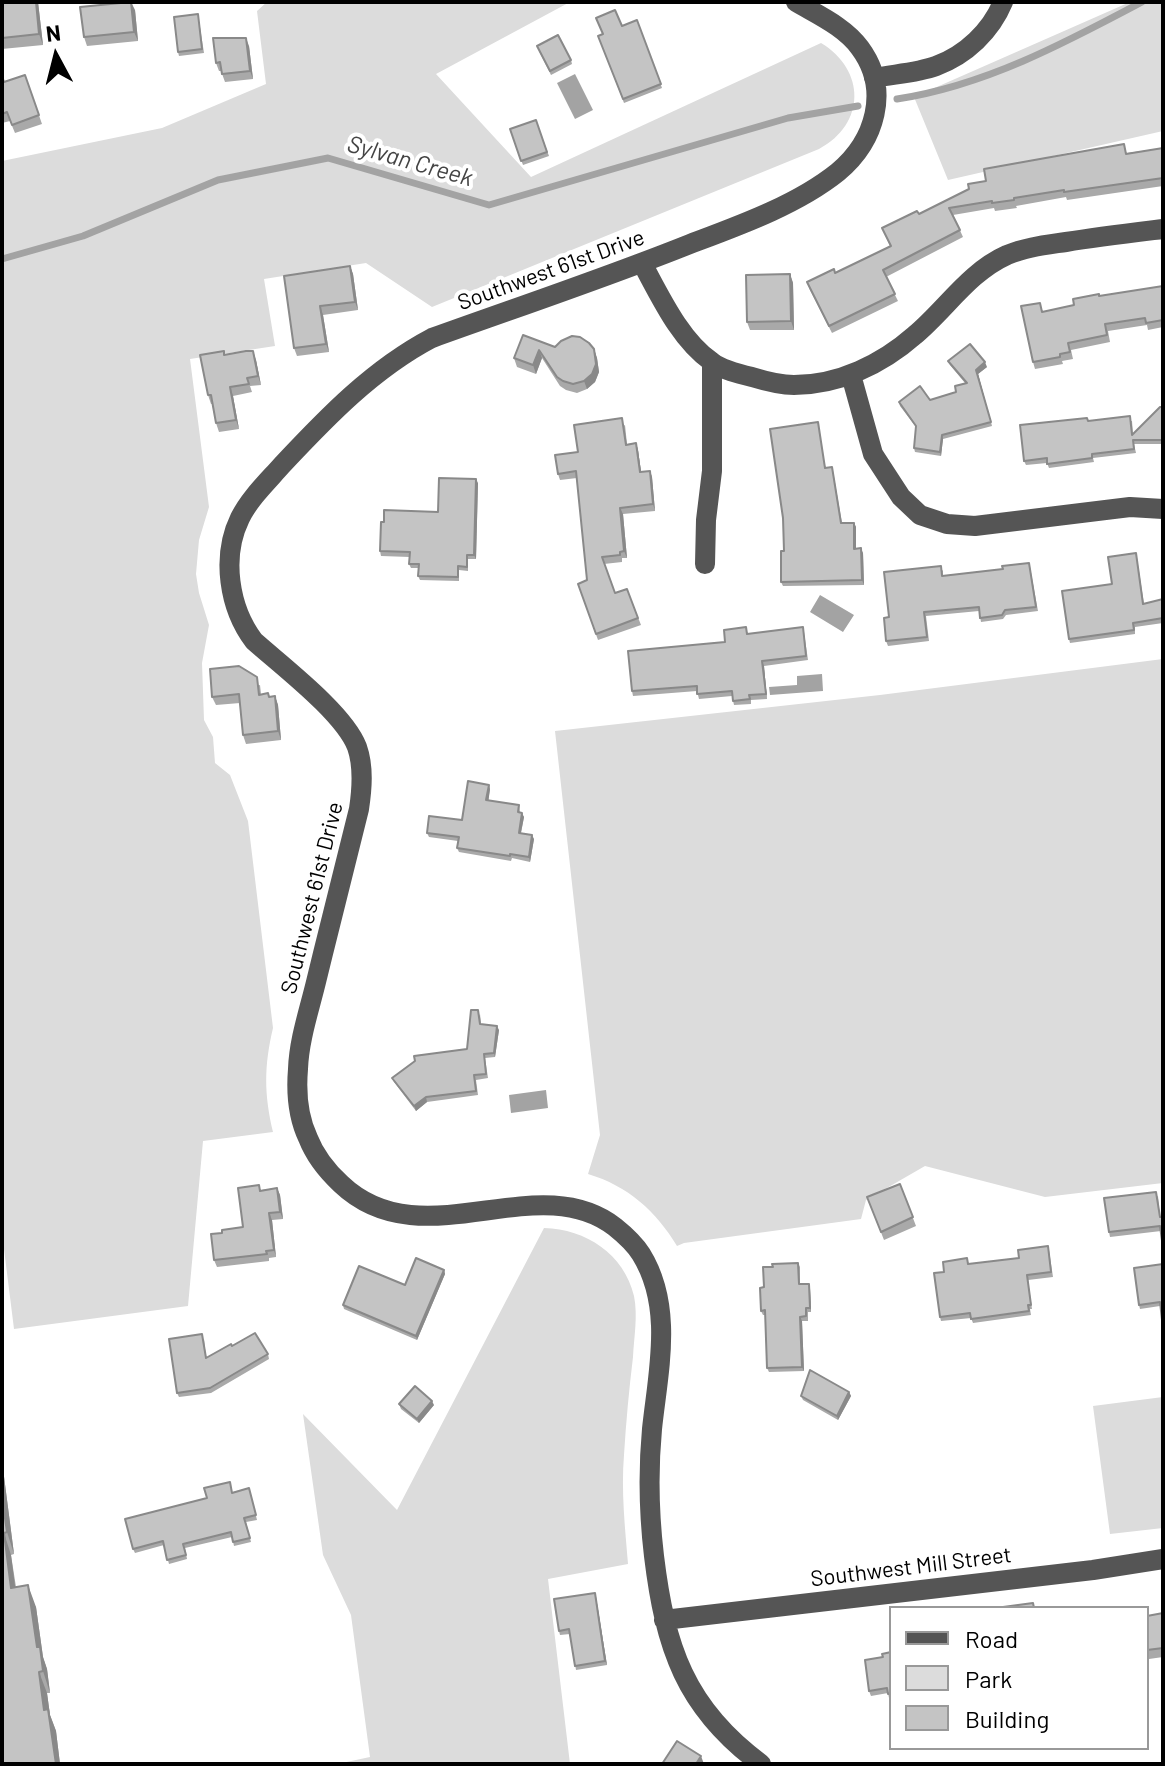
<!DOCTYPE html>
<html>
<head>
<meta charset="utf-8">
<style>
  body { margin:0 }
  #map { position:relative; width:1165px; height:1766px; overflow:hidden; background:#fff; font-family:Barlow,sans-serif }
  canvas { display:block }
  .frame { position:absolute; inset:0; border:4px solid #000; pointer-events:none }
  .legend { position:absolute; left:889px; top:1606px; width:260px; height:144px; box-sizing:border-box; background:#fff; border:2px solid #999; margin:0; padding:10px 14px; list-style:none; font-size:24px; color:#000 }
  .legend li { display:flex; align-items:center; gap:16px; height:40px }
  .legend b { width:40px; border:2px solid #999 }
  .north { position:absolute; left:16px; top:16px; width:80px; height:80px; -webkit-text-stroke:6px #fff; paint-order:stroke; rotate:353deg; font-size:22px; font-weight:700; line-height:32px; text-align:center; color:#000 }
  .north::after { content:''; display:block; margin:auto; width:28px; height:36px; background:#000; clip-path:polygon(50% 0,100% 100%,50% 72%,0 100%) }
</style>
</head>
<body>
<div id="map">
<canvas width="1165" height="1766"></canvas>
<div class="frame"></div>
<ul class="legend">
<li><b style="height:10px;background:#555"></b>Road</li>
<li><b style="height:22px;background:#dcdcdc"></b>Park</li>
<li><b style="height:22px;background:#c4c4c4"></b>Building</li>
</ul>
<div class="north">N</div>
</div>
<script>
const ctx = document.querySelector('canvas').getContext('2d');
ctx.lineJoin = 'round';
function fill(path, color) {
  ctx.fillStyle = color;
  ctx.fill(path, 'evenodd');
}
function stroke(path, color, width, dash) {
  ctx.strokeStyle = color;
  ctx.lineWidth = width;
  ctx.lineCap = dash ? 'butt' : 'round';
  ctx.setLineDash(dash || []);
  ctx.stroke(path);
}
function label(font, color, halo, rows, align = 'center') {
  ctx.font = font + ' Barlow,sans-serif';
  ctx.lineWidth = 8;
  ctx.setLineDash([]);
  ctx.textBaseline = 'middle';
  ctx.strokeStyle = halo;
  ctx.fillStyle = color;
  for (const [text, x, y, turn = 0] of rows) {
    ctx.save();
    ctx.translate(x, y);
    ctx.rotate((+turn || 0) * Math.PI / 180);
    ctx.textAlign = isNaN(turn) ? turn : align;
    if (halo) ctx.strokeText(text, 0, 0);
    ctx.fillText(text, 0, 0);
    ctx.restore();
  }
}
fill(new Path2D(`
  M267 2H570L436 74 531 177 821 43C866 70 866 124 819 149L432 307 366 263 264 279 275 346 190 359 209 507 199 540 196 574 199 593 209 625 202 663 204 720 213 737 215 763 230 775 248 821 273 1028C264 1066 264 1094 273 1132L203 1141 188 1306 14 1329 2 1233V161L162 128 266 84 257 11Z
  M1130 2H1163V131L948 180 914 97Z
  M1163 659V1183L1045 1197 925 1166 866 1200 861 1219 684 1243 677 1246C656 1211 628 1186 588 1174L600 1135 555 731 880 695Z
  M544 1228C586 1229 624 1254 634 1296 638 1316 634 1337 633 1357 629 1390 626 1422 624 1455 621 1491 625 1528 628 1564L548 1579 570 1764H337L370 1757 351 1615 323 1555 303 1414 397 1510Z
  M1163 1397V1528L1110 1534 1093 1406Z`), '#dcdcdc');
fill(new Path2D(`
  M575 74 593 110 575 119 557 83Z
  M820 595 854 615 843 632 810 612Z
  M822 674 823 691 770 695 769 687 797 685V676Z
  M546 1090 548 1108 511 1113 509 1095Z`), '#a3a3a3');
stroke(new Path2D(`
  M897 99C984 86 1065 43 1142 2
  M2 259 83 236 218 180 328 158 489 205 788 118 858 106`), '#a3a3a3', 7);
stroke(new Path2D(`
  M874 78C894 74 917 73 936 66 966 55 991 31 1003 2
  M642 263C660 296 680 340 712 362 722 370 739 374 752 377 765 381 780 385 794 385 839 385 882 364 915 335 946 309 969 272 1007 255 1026 247 1046 245 1066 242 1098 237 1131 233 1163 229
  M851 375 873 454 901 497 920 515 947 524 975 526 1130 507 1163 509
  M705 564 706 520 712 471V363
  M664 1620 1093 1570 1163 1559
  M761 1764C685 1708 665 1647 654 1556 649 1514 648 1472 652 1429 658 1372 674 1307 641 1254 634 1243 625 1235 615 1227 536 1166 422 1261 341 1184 327 1171 315 1156 308 1138 298 1117 296 1093 298 1069 299 1040 309 1011 316 982 330 924 345 866 359 809 362 789 364 767 357 747 344 713 282 666 254 641 229 608 221 557 240 518 250 498 267 482 282 465 327 417 373 369 432 338 518 307 605 278 690 244 738 226 797 205 838 172 875 141 891 90 860 48 845 27 818 15 796 2`), '#555', 20);
fill(new Path2D(`
  M2 2H38L43 45 2 49Z
  M135 10 138 41 87 46 84 37Z
  M198 14 204 53 179 56 178 52Z
  M637 20 662 88 624 103 598 36Z
  M249 46 253 79 225 82 221 71H219L216 63Z
  M539 51 571 60 572 64 551 75Z
  M25 75 42 124 15 133 10 121 2 123V80L4 82Z
  M536 120 549 156 523 165 510 129Z
  M1163 148V186L1067 200 1066 197 1016 206 1017 208 995 211 994 208 953 215 963 237 886 277 898 301 832 333 810 290 807 282 835 273 890 246 882 228 919 214 986 181 1127 153Z
  M350 266 353 274 358 310 323 315 329 352 297 356 294 348 284 276Z
  M790 274 793 283 794 330H750L747 322Z
  M1163 286V327L1148 330 1147 325 1108 331 1110 342 1071 350 1073 359 1062 361 1063 364 1035 369 1033 362 1043 312 1074 305 1099 296Z
  M555 347 594 349 597 358 599 372 595 382 587 389 577 393 566 390 560 386 542 358 536 374 517 367 514 358Z
  M225 354 256 360 261 385 250 386 252 392 233 396 239 429 219 432 216 423 212 404H211L208 395Z
  M948 361 987 367 978 374 992 426 943 439 941 456 915 452 914 448 916 427 900 406 899 402 930 400 956 392 965 383 950 365Z
  M1163 407V444H1134L1136 453 1093 458 1094 462 1049 468 1047 463 1026 465 1024 461 1088 421H1132L1133 434Z
  M818 422 825 468 833 471 842 523H854L856 527V548L863 553 864 585 783 586 781 582 784 551Z
  M625 425 627 444 636 443 638 450 641 472 650 471 652 477 655 511 623 514 627 558H622V562L604 564 615 593 627 589 641 625 598 640 578 584 587 580 577 478 560 480 558 474 578 452Z
  M478 483 476 559H468V571L459 570V581L420 580 418 576 419 568H411L409 564 410 557 381 556 380 551Z
  M1137 558 1144 604 1163 599V623L1135 627V634L1070 643 1069 639 1112 584Z
  M1030 567 1038 611 1006 615 1003 619 981 622 979 611 926 616 929 641 888 646 886 641 889 617 943 570V576Z
  M804 632 808 660 764 666 767 699 751 700V704L734 705 732 696 699 699 697 691 633 696 632 691 725 642 748 634Z
  M260 685 261 694 270 697 275 696 278 705 281 740 246 744 243 735 240 703 216 705 212 697Z
  M490 789 488 801 519 805 520 813 524 817 521 833 534 839 530 862 512 858 511 861 459 852 457 848 458 841 429 837 427 833 462 820Z
  M480 1014 481 1024 499 1030 495 1057 485 1058 488 1078 476 1080 478 1095 427 1102 416 1111 394 1082 392 1078 467 1049Z
  M900 1184 916 1226 884 1240 867 1197Z
  M277 1188 280 1195 283 1219 272 1220 276 1257 269 1258V1261L217 1267 214 1260 243 1227 261 1190Z
  M1158 1196 1161 1231 1110 1237 1109 1232Z
  M1049 1250 1053 1277 1028 1280 1032 1309H1030L1031 1315 973 1323 971 1318 941 1321 940 1317 944 1272 968 1264 1019 1258Z
  M798 1263 800 1267V1284L810 1288 811 1312H808V1321H802L804 1371 769 1372 767 1368 765 1315H763L761 1311 773 1267Z
  M1163 1264V1323L1160 1306 1140 1309 1139 1305Z
  M444 1270 445 1274 417 1340 344 1309 343 1305 405 1285Z
  M204 1339 206 1358 232 1346 268 1354 269 1359 211 1393 179 1397 177 1393Z
  M849 1392 851 1396 838 1420 803 1400 801 1396Z
  M399 1404 434 1405 419 1423 401 1409Z
  M2 1461 14 1554 11 1555 16 1587 36 1607 43 1657 47 1669 50 1693H47L50 1715 56 1731 60 1764H2Z
  M249 1488 257 1520 246 1522 251 1542 234 1546 232 1537 185 1548 187 1559 169 1564 164 1545 135 1553 133 1549 233 1492Z
  M596 1597 607 1665 576 1670 570 1634 560 1635 559 1631Z
  M1163 1613V1657L1149 1659V1663L1147 1664V1616Z
  M891 1652V1698H889L888 1693 871 1696 869 1691 883 1657Z`), '#a9a9a9');
fill(new Path2D(`
  M36 2H38L43 45 39 34Z
  M131 2 135 10 138 41 134 32Z
  M246 38 249 46 253 79 250 71Z
  M350 266 353 274 358 310 355 302Z
  M790 274 793 283 794 330 791 321Z
  M320 306 323 315 329 352 326 344Z
  M594 349 597 358 599 372 595 382 587 389 584 381Z
  M539 350 542 358 536 374 533 365Z
  M253 351 256 360 261 385 258 376Z
  M985 362 987 367 978 374 992 426 976 370Z
  M230 387 233 396 239 429 236 420Z
  M942 435 943 439 941 456 940 452Z
  M636 443 638 450 642 478 640 472Z
  M650 471 652 477 655 511 653 504Z
  M476 479 478 483 476 559 474 555Z
  M620 508 623 514 627 558 624 551Z
  M854 523 856 527V553L854 549Z
  M861 548 863 553 864 585 862 580Z
  M762 661 764 666 767 699 766 694Z
  M275 696 278 705 281 740 278 731Z
  M489 785 490 789 488 804 486 800Z
  M522 813 524 817 520 837 519 833Z
  M532 835 534 839 530 862 529 857Z
  M497 1026 499 1030 495 1057 494 1053Z
  M426 1097 427 1102 416 1111 414 1106Z
  M277 1188 280 1195 283 1219 280 1212Z
  M269 1213 272 1220 276 1257 274 1250Z
  M444 1270 445 1274 417 1340 416 1336Z
  M809 1284 810 1288 811 1312 810 1308Z
  M800 1317 802 1321 804 1371 802 1367Z
  M849 1392 851 1396 838 1420 837 1416Z
  M432 1401 434 1405 419 1423 417 1419Z
  M2 1461 14 1554 7 1532 2 1498Z
  M4 1533 11 1555 18 1609 11 1588Z
  M28 1585 36 1607 43 1657 47 1669 50 1693 43 1671 37 1647Z
  M595 1593 596 1597 607 1665 605 1661Z
  M39 1672 47 1693 50 1715 56 1731 60 1764H56L44 1710Z
  M701 1756 704 1764H696Z`), '#898989');
const building = new Path2D(`
  M2 2H36L39 34 2 38Z
  M131 2 134 32 84 37 80 7Z
  M615 10 622 26 637 20 661 84 623 99 598 36 603 34 596 18Z
  M198 14 202 49 178 52 174 17Z
  M558 35 571 60 550 71 537 46Z
  M213 38H246L250 71 222 74 220 62 216 63Z
  M25 75 39 115 12 125 7 112 2 114V80L3 79 4 82Z
  M536 120 547 152 521 161 510 129Z
  M1124 144 1126 154 1163 148V178L1064 192V190L1014 198V200L992 203V201L949 208 960 230 883 270 895 294 829 326 807 282 834 269 835 273 891 246 882 228 917 211 919 214 969 189 968 184 986 181 984 169Z
  M350 266 355 302 320 306 326 344 294 348 284 276Z
  M790 274 791 321 747 322 746 275Z
  M1163 286V320L1146 323 1145 318 1105 324 1107 335 1068 343 1070 352 1060 354V357L1033 362 1021 306 1040 303 1042 312 1074 305 1073 299 1099 294V296Z
  M523 335 555 347 561 341 572 336 580 337 589 343 594 349 596 364 592 374 584 381 573 384 563 381 557 377 539 350 533 365 514 358Z
  M970 344 985 362 976 370 991 422 942 435 940 452 914 448 916 426 899 402 920 386 930 400 956 392 955 386 967 383 948 361Z
  M224 351V355L246 351H253L258 376 247 378 249 384 230 387 236 420 216 423 211 395H208L200 355Z
  M1160 407H1163V440H1133L1134 449 1092 454V458L1047 464V458L1024 461 1020 425 1087 418 1088 421 1130 416 1132 435Z
  M622 418 626 445 636 443 640 472 650 471 653 504 620 508 624 551 620 552V555L602 557 615 593 627 589 638 618 596 634 578 584 587 580 576 471 558 474 555 455 578 452 574 425Z
  M818 422 825 468 832 467 841 523H854V549L861 548 862 580 781 582V551H784L783 518 770 429Z
  M439 478 476 479 474 555H467V567L458 566V577L418 576 419 564H409L410 552 380 551 381 522H384V510L438 512Z
  M1136 553 1143 604 1163 599V618L1133 623 1134 630 1069 639 1062 591 1112 584 1108 557Z
  M1029 563 1036 607 1005 610 1002 615 980 618 979 607 924 612 927 637 886 641 884 618 889 617 884 572 941 566 942 576 1003 569 1002 566Z
  M746 627 747 634 803 627 806 656 762 661 766 694 749 695 750 699 733 701 732 691 697 694V686L632 691 628 651 725 642 724 630Z
  M239 666 257 677 259 695 268 693 269 697 275 696 278 731 243 735 239 694 212 697 210 669Z
  M468 781 489 785 486 800 519 805 518 812 522 813 519 833 532 835 529 857 510 854V856L457 848 459 837 427 833 429 816 462 820Z
  M471 1010H478L480 1024 497 1026 494 1053 484 1054 486 1074 474 1075 476 1091 426 1097 414 1106 392 1078 415 1061 414 1056 467 1049Z
  M900 1184 913 1217 881 1232 867 1197Z
  M259 1185 260 1191 277 1188 280 1212 269 1213 274 1250 266 1251 267 1254 214 1260 211 1234 222 1233V1230L243 1227 238 1188Z
  M1156 1192 1160 1217H1163V1248L1160 1226 1109 1232 1104 1198Z
  M1048 1246 1051 1272 1027 1275 1031 1305H1028L1029 1311 971 1319 970 1313 940 1317 934 1273 944 1272 943 1262 967 1258 968 1264 1019 1258 1018 1250Z
  M416 1258 444 1270 416 1336 343 1305 359 1266 405 1285Z
  M798 1263 799 1284H809L810 1308H806V1316L800 1317 802 1367 767 1368 765 1310 761 1311 760 1288 764 1287 763 1267H773L772 1264Z
  M1163 1264V1320H1162L1160 1302 1139 1305 1134 1268Z
  M255 1333 268 1354 210 1388 177 1393 169 1339 202 1334 206 1358 231 1344 232 1346Z
  M810 1370 849 1392 837 1416 801 1396Z
  M415 1386 432 1401 417 1419 399 1404Z
  M230 1482 232 1493 249 1488 256 1515 244 1518 250 1538 233 1542 231 1532 183 1544 186 1555 167 1560 163 1541 133 1549 125 1519 207 1498 204 1488Z
  M2 1498 7 1532 4 1533 11 1588 28 1585 37 1647H40L43 1671 39 1672 44 1710 48 1709 56 1764H2Z
  M595 1593 605 1661 575 1666 569 1629 559 1631 554 1599Z
  M1033 1603 1034 1608H1003V1607Z
  M1163 1613V1648L1147 1650V1616Z
  M891 1652V1693L888 1694 887 1688 869 1691 865 1660 883 1657 882 1654Z
  M677 1741 701 1756 696 1764H662Z`);
fill(building, '#c4c4c4');
stroke(building, '#898989', 2);
label('22px', '#000', '#fff', [
  ["Southwest 61st Drive",551,270,-20],
  ["Southwest 61st Drive",312,898,-76],
  ["Southwest Mill Street",911,1567,-7]
]);
label('italic 24px', '#444', '#fff', [
  ["Sylvan Creek",410,161,16]
]);
</script>
</body>
</html>
